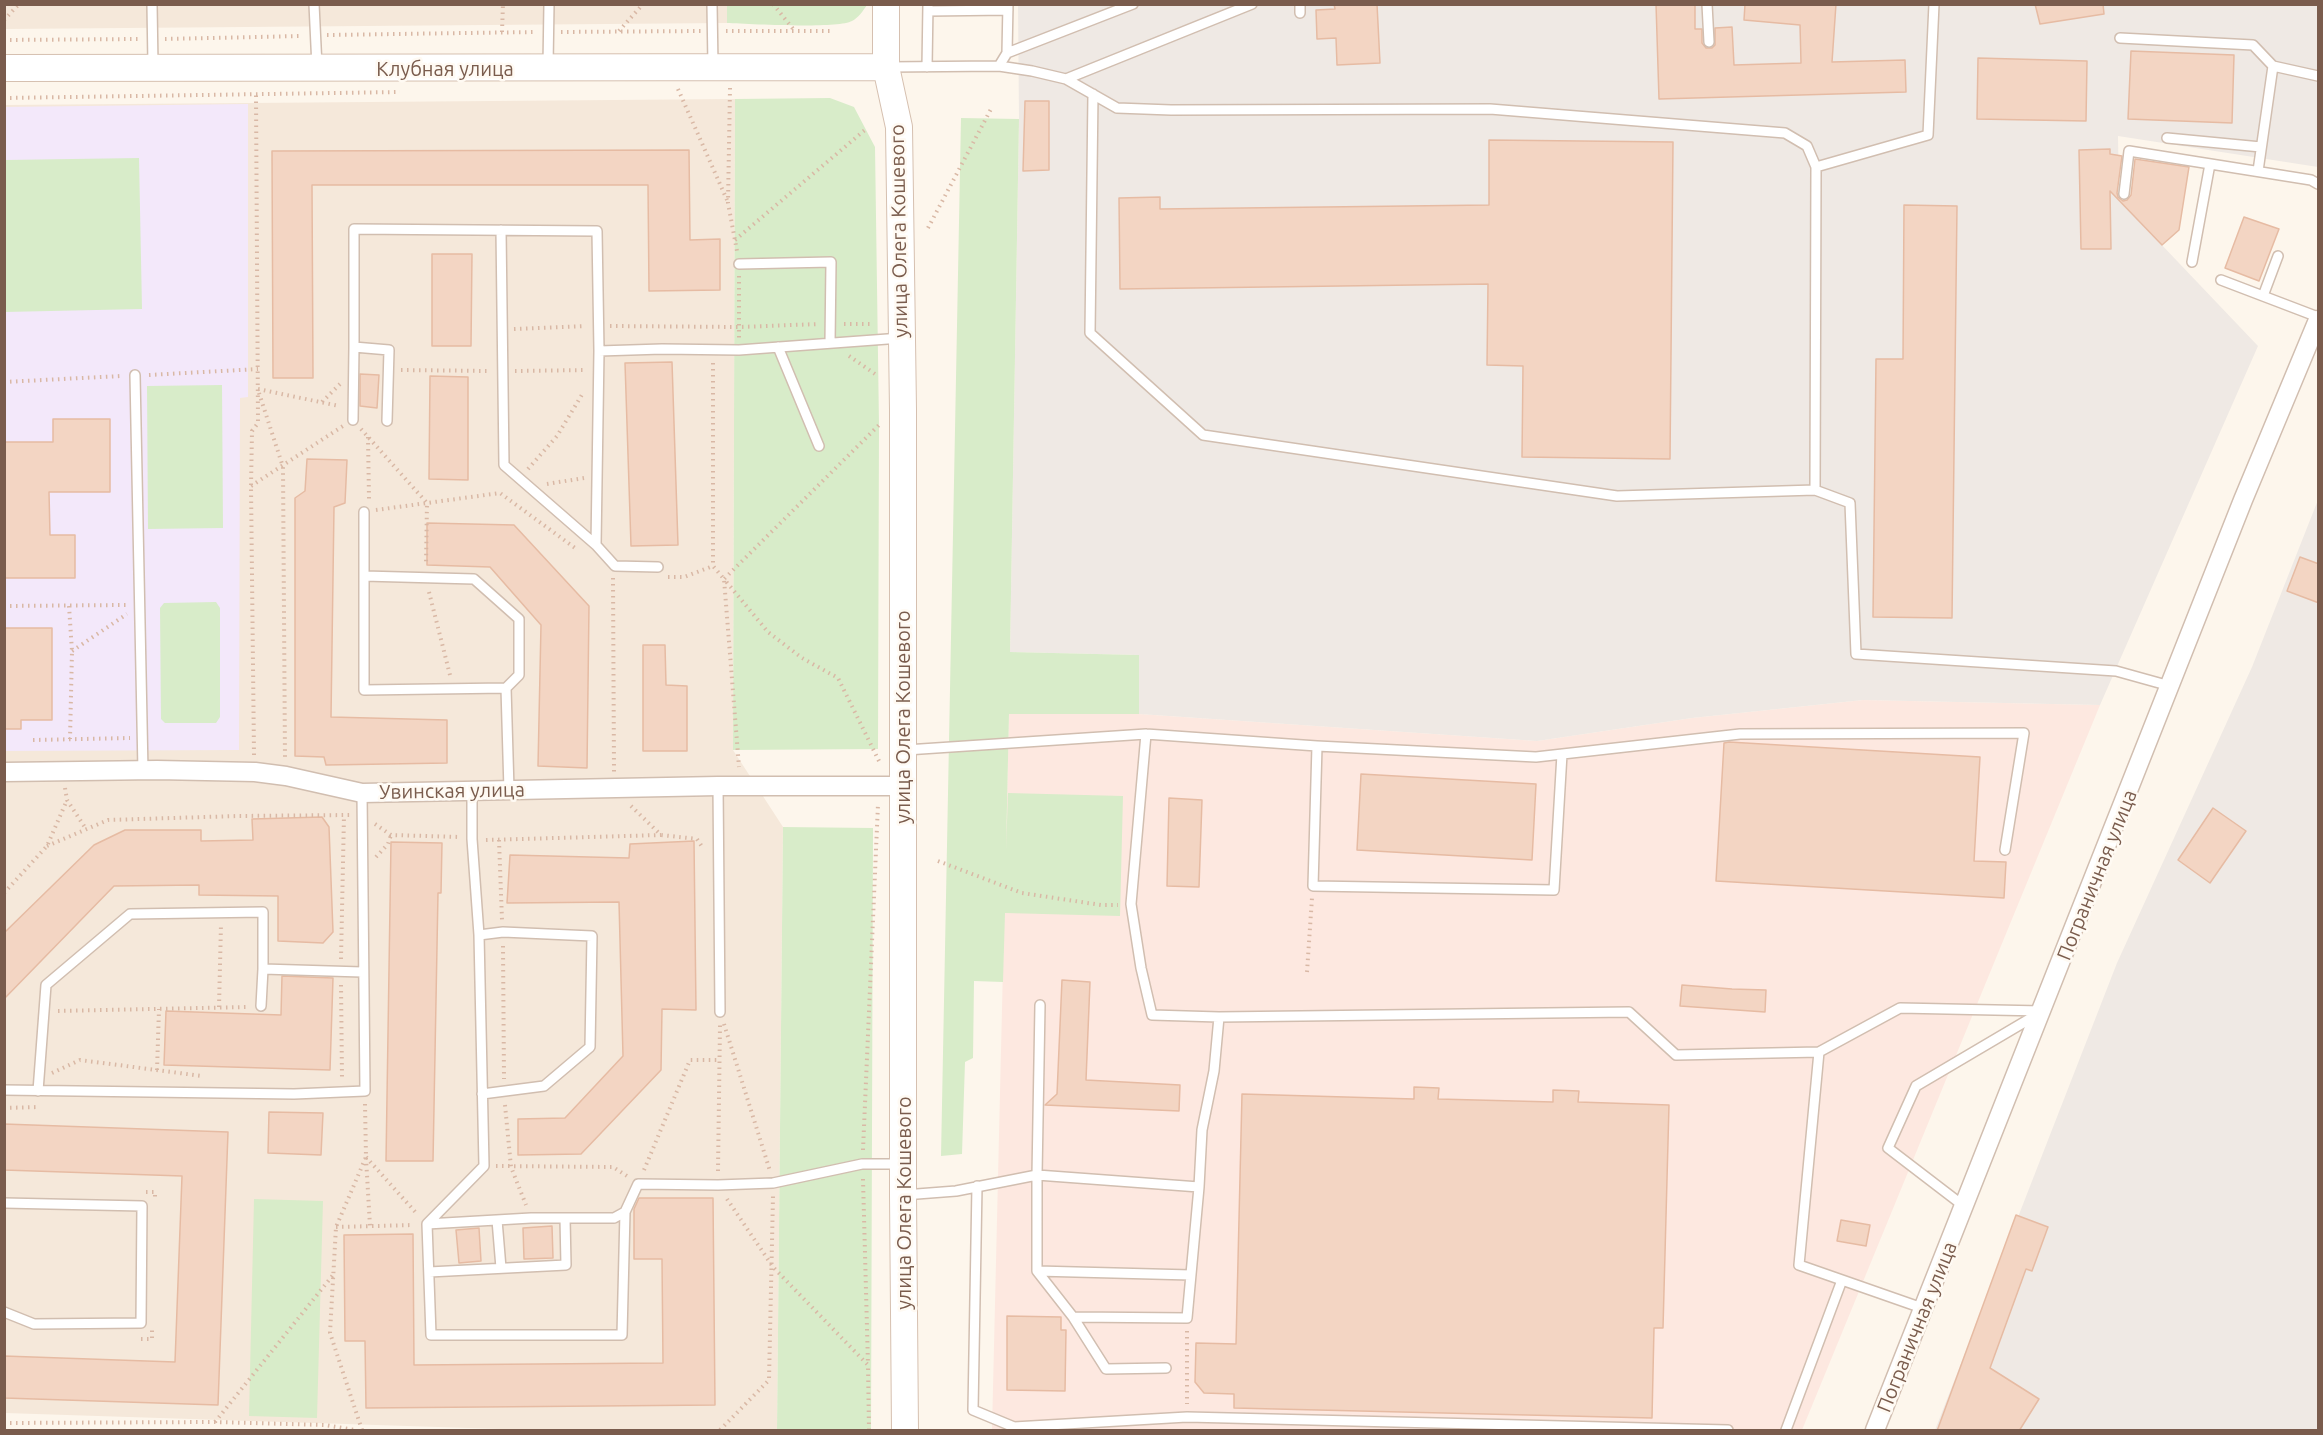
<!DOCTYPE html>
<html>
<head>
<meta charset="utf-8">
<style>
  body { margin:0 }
  #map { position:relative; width:2323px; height:1435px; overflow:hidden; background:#fdf6ec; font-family:Ubuntu,sans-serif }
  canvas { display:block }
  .frame { position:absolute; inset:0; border:6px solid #7a5c4d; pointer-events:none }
</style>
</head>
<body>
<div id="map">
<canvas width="2323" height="1435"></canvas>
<div class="frame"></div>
</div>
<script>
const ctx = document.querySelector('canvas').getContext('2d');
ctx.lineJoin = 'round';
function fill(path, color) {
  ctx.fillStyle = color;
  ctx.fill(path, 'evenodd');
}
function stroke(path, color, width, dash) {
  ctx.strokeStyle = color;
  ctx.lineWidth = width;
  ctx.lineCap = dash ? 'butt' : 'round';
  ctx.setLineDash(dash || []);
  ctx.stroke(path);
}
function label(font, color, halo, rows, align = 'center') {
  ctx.font = font + ' Ubuntu,sans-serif';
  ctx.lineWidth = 5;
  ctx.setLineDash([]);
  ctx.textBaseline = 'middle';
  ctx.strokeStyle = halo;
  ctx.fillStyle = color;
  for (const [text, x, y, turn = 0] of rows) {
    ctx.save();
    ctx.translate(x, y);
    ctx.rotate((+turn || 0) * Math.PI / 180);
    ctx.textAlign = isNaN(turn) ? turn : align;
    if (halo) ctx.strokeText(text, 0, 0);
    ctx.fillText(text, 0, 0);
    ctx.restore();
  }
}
fill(new Path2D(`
  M727 4V23L5 29 4 5Z
  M735 99 733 750 783 827 777 1430H531L5 1413V105Z`), '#f5e8da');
fill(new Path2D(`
  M1863 700 2100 705 1802 1430H992L1009 714H1139L1537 741 1692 718Z`), '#fde8e0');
fill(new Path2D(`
  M1018 5H2318V167L2118 136 2119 200 2258 346 2100 705 1863 700 1692 718 1537 741 1139 714V655L1010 652 1019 119Z
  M2318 500V1430H1935L2117 963 2252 667Z`), '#efe9e4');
fill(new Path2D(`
  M248 104V397L240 398 239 750 5 751 4 107Z`), '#f3e8fa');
fill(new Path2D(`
  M727 5V4L867 5C863 11 858 18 852 21 837 29 749 24 727 23Z
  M830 98 854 107 875 147 879 425 878 749 733 750 735 99Z
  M961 118 1019 119 1010 652 1139 655V714H1009L1006 851 1008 793 1123 796 1120 916 1005 913 1003 982 974 981 973 1058 965 1062 962 1154 941 1156Z
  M139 158 142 309 5 312V160Z
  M222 385 223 528 148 529 147 386Z
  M216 602 220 608V717L216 723H165L161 719 160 608 164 603Z
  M783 827 873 828 871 1430H777Z
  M254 1199 323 1201 317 1418 249 1416Z`), '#d8ecc9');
const building = new Path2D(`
  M1334 4H1377L1380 63 1337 65 1336 38 1317 39 1316 10 1335 9Z
  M1656 4H1695V29H1702V43L1706 48H1712L1715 45V28L1732 27 1734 65 1801 63 1800 25 1744 20 1745 4H1836L1832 62 1905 60 1906 92 1659 99Z
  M2035 4H2103L2104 14 2040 24Z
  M2131 51 2234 55 2232 123 2128 119Z
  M1978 58 2087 61 2086 121 1977 119Z
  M1025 101H1049V170L1023 171Z
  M1489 140 1673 142 1670 459 1522 457 1523 366 1487 365 1488 284 1120 289 1119 198 1160 197V209L1489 205Z
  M2110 149V154L2122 156 2117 193 2118 197 2123 201 2127 200 2131 195 2135 159 2189 167 2179 230 2162 245 2110 191 2111 249H2081L2079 150Z
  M689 150 690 240 720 239V290L649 291 648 185H312L313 378H273L272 151Z
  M1904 205 1957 206 1952 618 1873 617 1876 359H1903Z
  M2244 217 2279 229 2259 281 2225 268Z
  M432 254H472L471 346H432Z
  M672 362 678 545 631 546 625 363Z
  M360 374 379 375 377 408 360 406Z
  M430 376 468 377V480L429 479Z
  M53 419H110V492H49L50 535H75V578H4V442H53Z
  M307 459 347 460 345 503 334 507 331 717 447 720V763L326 765 324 757 295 756V498L305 491Z
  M427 523 514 525 589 606 587 768 538 766 541 625 490 567 427 565Z
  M2300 557 2319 564V603L2287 591Z
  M4 628H52V720H21V729H4Z
  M643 645H665L666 685 687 686V751H643Z
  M1729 742 1980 757 1974 861 2006 862 2004 898 1716 881 1724 743Z
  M1361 774 1536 784 1532 860 1357 850Z
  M1169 798 1202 800 1199 887 1167 886Z
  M2213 808 2246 831 2210 883 2178 860Z
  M322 817 329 827 333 932 323 943 278 941V896L199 895V885L114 886 4 999V933L94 845 125 830H201V841L253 840 252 819Z
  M694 841 696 1010 662 1009 661 1070 581 1154 518 1155V1119L565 1118 623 1056 619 902 507 903 510 855 629 858 630 844Z
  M391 842 442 843 441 893H438L433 1161H386Z
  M282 976 333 978 330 1070 164 1065 166 1011 281 1015Z
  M1062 980 1090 982 1086 1080 1180 1085 1179 1111 1045 1105 1057 1094Z
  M1682 985 1732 989 1766 990 1765 1012 1680 1006Z
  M1414 1087 1439 1088 1438 1099 1553 1102V1090L1579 1091 1578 1102 1669 1105 1663 1328H1654L1652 1418 1234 1408V1394L1204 1393 1195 1382 1196 1343 1236 1344 1242 1094 1414 1099Z
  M269 1112 323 1113 321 1155 268 1153Z
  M4 1124 228 1132 218 1405 4 1398V1356L175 1362 182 1176 4 1170Z
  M639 1198H713L715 1405 366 1408 365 1341H345L344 1235 413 1234 414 1365 663 1363 662 1259H634V1209Z
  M2016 1215 2048 1227 2032 1271 2026 1269 1990 1368 2039 1399 2019 1431H1937Z
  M1841 1220 1870 1225 1866 1246 1837 1241Z
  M552 1226 553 1258 524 1259 523 1228Z
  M479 1228 481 1261 459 1263 456 1230Z
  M1007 1316 1061 1317V1330H1066L1065 1391 1007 1390Z`);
fill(building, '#f3d5c3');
stroke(building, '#e6bba3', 1.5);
const lane = new Path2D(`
  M152 4 153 65
  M314 4 317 67
  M712 4 713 66
  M1300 4V13
  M1707 4 1709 42
  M928 11 1008 10
  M2120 38 2253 45 2273 66
  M1007 53 1008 4
  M548 65 549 4
  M999 66 1007 53 1133 4
  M889 67 999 66 1032 71 1066 79 1117 108 1171 110 1490 109 1785 133 1807 146 1816 167 1815 490
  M927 67 928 4
  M1066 79 1252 4
  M1093 94 1090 333 1203 435 1617 496 1815 490 1850 503 1856 654 2116 671 2170 686
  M2167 138 2261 147
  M1816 167 1928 135 1934 4
  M2258 171 2273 66 2318 76
  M2124 194 2129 151 2311 180 2318 184
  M501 230 504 465 596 545 615 566 658 567
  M2192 262 2210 164
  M739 264 831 262 830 343
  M2221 280 2318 317
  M2263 296 2278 256
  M778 347 819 446
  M135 375 143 771
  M353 420 354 347
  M387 421 389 350 354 347V229L597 231 599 351 662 349 739 350 901 338
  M364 512V576
  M596 545 599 351
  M506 688 364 690V576L474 579 519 619V675L506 688 509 790
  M1146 734 1131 904 1141 968 1152 1015 1219 1017
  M1317 746 1313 886 1554 890 1562 754
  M906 750 1146 734 1317 746 1536 757 1740 734 2024 733 2005 850
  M718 786 720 1012
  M472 790V839L479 935 484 1166 427 1224 431 1335H622L625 1212
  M479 935 503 932 592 936 590 1047 544 1086 482 1094
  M1040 1005 1037 1175V1271L1073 1317 1187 1318 1199 1187
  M261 1006 263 969
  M1819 1052 1799 1265 1842 1280
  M4 1090 294 1094 365 1091 362 793
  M38 1091 46 985 130 914 263 912V969L362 972
  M977 1186 973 1410 1014 1427 1187 1417 1728 1430
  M904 1195 956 1191 1037 1175 1199 1187 1202 1130 1214 1071 1219 1017 1629 1012 1676 1055 1819 1052 1900 1008 2042 1011
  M4 1203 142 1206 141 1323 34 1324 4 1312
  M1965 1207 1888 1148 1916 1086 2038 1014
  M497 1220 501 1268
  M427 1224 531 1218H614L625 1212 638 1184 718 1185 773 1183 862 1164H901
  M1037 1271 1191 1275
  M429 1272 566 1265 565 1218
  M1073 1317 1106 1369 1166 1368
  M1786 1430 1842 1280 1925 1309`);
const street = new Path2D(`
  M4 772 157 770 255 772 286 776 362 793 718 786H902
  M1875 1430 2243 500 2318 320`);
const secondary = new Path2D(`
  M886 4V67L899 127 903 410V1195L905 1430
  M4 68 886 67`);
stroke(lane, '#d1beb0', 12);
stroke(street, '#d1beb0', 21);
stroke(secondary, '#d6c0b0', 28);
stroke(new Path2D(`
  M773 4 794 30
  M4 20 19 4
  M619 31 643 4
  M726 31H831
  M502 32 503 4
  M561 32 701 31
  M327 35 536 32
  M165 39 302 36
  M4 40 140 39
  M730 88 728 203 737 251
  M678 89 727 200
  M4 98 400 92
  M928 228 991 109
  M735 240 866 129
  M739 276V338
  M844 324H873
  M610 326 739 327 819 324
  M514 329 585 326
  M849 356 878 376
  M713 363V566L724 579 739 767
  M401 370 490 371
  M515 371 586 370
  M149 375 258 369
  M4 382 121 376
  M258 389 339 406
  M259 393 283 467 285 759
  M322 402 340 384
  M361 429 427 503 426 564
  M368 437 369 499
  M528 469 557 436 583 393
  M547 484 584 478
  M251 486 343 426
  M376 510 500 493 575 548
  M668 577H684L713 566
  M613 578 614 772
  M429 592 450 675
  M4 606 127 605
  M69 606 72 651 70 739
  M72 651 127 614
  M33 740 130 738
  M254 755 251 486 252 431 258 423 256 95
  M879 761 838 678 802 658 768 632 724 579 879 425
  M65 788 67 800 86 829
  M631 806 661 835 697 839 703 848
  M375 824 391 835 460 837
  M486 840 661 835
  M499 840 502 920
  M47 846 108 820 238 816 350 815
  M376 857 388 844 391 835
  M938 861 1022 893 1101 905H1118
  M4 893 47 846 67 800
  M503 946 504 1079
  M341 959 344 815
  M1307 972 1312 898
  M341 985 342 1079
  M219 1007 221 924
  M58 1011 248 1007
  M724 1024 770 1171
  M157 1070 159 1009
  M52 1073 80 1060 202 1076
  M505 1105 511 1167 526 1205
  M4 1108 39 1107
  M863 1150 878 804
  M366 1157 418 1215
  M366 1158 370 1226
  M496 1166 613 1167 627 1176
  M644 1170 690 1060H719
  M718 1171 720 1025
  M863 1179 868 1365
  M146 1192H155V1200
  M727 1199 773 1267 868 1365 869 1430
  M336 1227 414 1225
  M1187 1331V1404
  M141 1339H152V1330
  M215 1422 333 1275
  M4 1423 215 1422 325 1425 354 1430
  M362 1430 330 1333 336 1227 366 1157 365 1104
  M720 1430 769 1380 773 1196`), '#d9b8a5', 4, [1.5, 4.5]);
stroke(lane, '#fff', 9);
stroke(street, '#fff', 18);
stroke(secondary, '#fff', 26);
label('20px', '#7a5c4d', '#fffaf3', [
  ["Клубная улица",445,69],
  ["улица Олега Кошевого",899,231,-91],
  ["улица Олега Кошевого",903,717,-90],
  ["Увинская улица",452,791,-1],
  ["Пограничная улица",2097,875,-68],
  ["улица Олега Кошевого",904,1203,-90],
  ["Пограничная улица",1917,1327,-68]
]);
</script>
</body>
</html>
